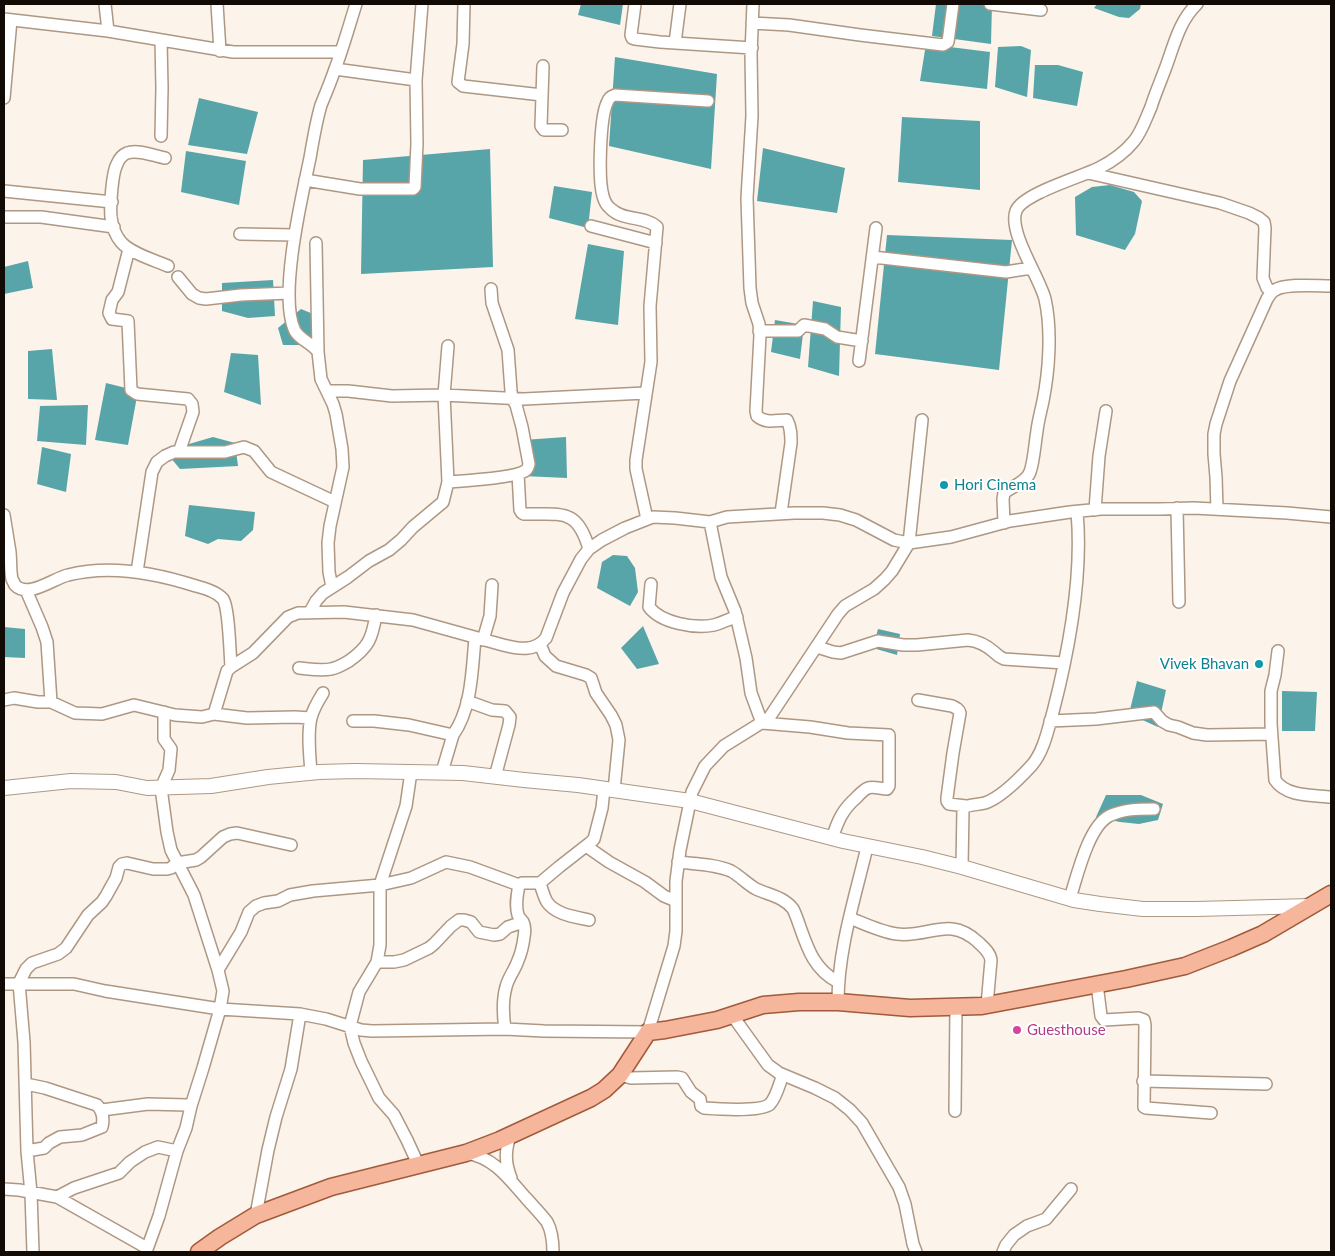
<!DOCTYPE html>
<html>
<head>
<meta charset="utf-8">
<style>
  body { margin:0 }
  #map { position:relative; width:1335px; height:1256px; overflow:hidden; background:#fcf3ea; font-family:Lato,sans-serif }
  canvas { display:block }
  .frame { position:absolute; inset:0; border:5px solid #120b05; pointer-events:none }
</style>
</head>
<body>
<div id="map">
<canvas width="1335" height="1256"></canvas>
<div class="frame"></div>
</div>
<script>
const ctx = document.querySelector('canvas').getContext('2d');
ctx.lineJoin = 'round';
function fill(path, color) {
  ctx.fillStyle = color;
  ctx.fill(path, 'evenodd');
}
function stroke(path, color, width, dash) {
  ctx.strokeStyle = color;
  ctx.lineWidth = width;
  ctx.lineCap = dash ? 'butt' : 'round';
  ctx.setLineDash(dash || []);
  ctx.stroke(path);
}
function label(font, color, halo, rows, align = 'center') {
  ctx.font = font + ' Lato,sans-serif';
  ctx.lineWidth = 4;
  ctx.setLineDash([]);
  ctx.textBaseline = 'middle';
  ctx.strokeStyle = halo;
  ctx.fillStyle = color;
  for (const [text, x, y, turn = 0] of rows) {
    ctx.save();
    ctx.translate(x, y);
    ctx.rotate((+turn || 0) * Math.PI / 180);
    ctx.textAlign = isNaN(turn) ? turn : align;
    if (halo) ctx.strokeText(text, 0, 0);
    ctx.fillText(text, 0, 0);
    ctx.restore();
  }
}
fill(new Path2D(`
  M581 4H623L620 25 578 15Z
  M936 4H992L991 44 932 36Z
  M1097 4H1141L1140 9 1129 18 1119 17 1094 8Z
  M926 44 990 52 987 89 920 81Z
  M1021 46 1031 50 1027 97 995 87 998 47Z
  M615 57 717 74 711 169 609 146Z
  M1035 65H1058L1083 72 1077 106 1033 98Z
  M199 98 258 112 247 154 188 145Z
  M902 117 980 121V190L898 182Z
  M763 148 845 168 837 213 757 201Z
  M490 149 493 267 361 274 363 160Z
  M186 151 246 161 239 205 181 192Z
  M1110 185 1134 192 1142 201 1135 234 1125 250 1076 235 1075 197 1092 187Z
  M554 186 592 192 588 228 549 218Z
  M887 235 1012 240 999 370 875 354Z
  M588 244 624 251 618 325 575 319Z
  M28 261 33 288 4 294V267Z
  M273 280 275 316 248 318 222 311V283Z
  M813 301 841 307 839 376 808 367Z
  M301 309 318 316V345H283L278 328Z
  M775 320 804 325 800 359 771 352Z
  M52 349 57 400 28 399V351Z
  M231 353 258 355 261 405 224 392Z
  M106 383 138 391 128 445 95 440Z
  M88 405 86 445 37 441 40 406Z
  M213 437 235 443 238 466 180 469 165 451Z
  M566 437 567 478 523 476V440Z
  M42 447 71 454 66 492 37 484Z
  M189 505 255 512 253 530 241 541 218 539 208 544 185 536Z
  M613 555 627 556 635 568 638 592 630 606 597 588 602 562Z
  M643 626 659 664 637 669 621 648Z
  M4 627 25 629V658L4 657Z
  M878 629 900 634 897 655 873 648Z
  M1137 681 1166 690 1158 727 1129 714Z
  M1282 691 1317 692 1315 731H1282Z
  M1106 795H1141L1163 804 1158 820 1139 824 1120 822 1096 817Z`), '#57a5a8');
const minor = new Path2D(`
  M105 4 108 31
  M217 4 220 51
  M464 4 463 44 458 82 463 86 542 95
  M635 4 631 35 632 38 635 39 660 42 752 48
  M753 4 751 54 752 116 747 198 750 288 752 303 759 324 760 335 756 411 757 416C766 424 776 420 787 420 791 427 791 435 791 443L781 513
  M990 4 1041 10
  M4 19 108 31 233 52H341
  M752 23 789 25 860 35 943 45 948 42 953 4
  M161 40 162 88 161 136
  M675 43 680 4
  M543 66 541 126 544 130H562
  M335 69 416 80
  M4 98 11 20
  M165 158C154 156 138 149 127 153 122 155 119 159 117 164 112 173 110 206 111 217 112 225 115 235 121 242 130 253 154 260 168 266
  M1088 173 1220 203 1249 213 1259 218 1264 222 1265 228 1263 278 1267 288 1272 291
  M305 180 360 189H413L415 187 417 144 416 80 422 4
  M4 191 112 202
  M4 217H41L114 227
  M591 226 656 243
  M240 234 295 235
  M316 243 318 352
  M129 249 118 292 112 300 109 313 112 319 128 321 131 390 137 394 188 399 192 404 193 412 179 452
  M873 257 1006 272 1031 268
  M178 277 192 294 199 298 206 299 241 295 289 293
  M759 331H798L804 325 825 329 837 337 862 341
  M859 361 876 228
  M327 391H348L392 396 444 395 448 346
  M518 474 520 510 522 513 524 514C561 515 577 507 589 549
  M448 482C462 481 515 478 525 471 528 469 528 468 529 464L522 427 516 405 512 398 511 391 508 350 492 303 491 289
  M1177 508 1179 602
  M1217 509 1216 477 1214 454V434L1216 424 1230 381 1267 299C1269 296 1271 292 1275 290 1286 283 1317 286 1331 286
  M1095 510 1099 456 1106 411
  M4 515C6 527 8 540 10 552 11 561 10 570 12 579 13 581 14 583 15 585 28 599 54 578 68 575 110 564 156 573 196 586 204 588 217 592 223 599 229 608 230 654 231 667
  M647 519 636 469V460L651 362 650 306 657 227C646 216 623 221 611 209 607 206 604 200 603 196 598 179 600 118 607 103 609 98 610 97 615 95L708 101
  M710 522 721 577 735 611 746 658 751 693 762 723 810 727 848 733 889 735V786L887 789C881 789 873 786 868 788 863 790 859 795 856 798 842 810 838 821 832 838
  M1004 523 1003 499 1004 493C1012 486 1026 483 1030 472 1034 461 1035 442 1037 431 1038 421 1041 411 1043 401 1049 371 1052 330 1045 299 1040 278 1008 232 1016 211 1022 194 1081 177 1099 168 1111 162 1125 152 1134 141 1142 131 1146 118 1151 107 1156 91 1163 76 1168 61 1175 41 1181 19 1197 4
  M137 572 152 472 157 462 165 456 174 452H225L244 447 254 451 271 472 335 502
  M651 584 649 607C661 623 695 629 714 625 723 623 727 619 737 617
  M332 587 329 572 328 543 330 526 343 467 342 449 336 414 333 404 321 379 318 352C312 343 300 340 295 331 278 297 302 196 310 158 313 140 316 122 321 105 326 93 331 81 335 69 343 48 349 26 356 4
  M26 590 42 627 47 642 51 702
  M310 612 316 601 323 593 348 577 369 561 389 550 401 540 413 527 443 502 448 482 444 395 524 399 645 393
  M483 640 490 616 492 585
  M540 644 545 656 556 666 586 675 591 678 596 693 611 715 616 725 619 740 614 790
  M817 647 833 652 841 653 878 641 903 645H917L968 640C979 641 986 645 994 652 997 655 999 657 1004 659L1064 663
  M1278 651 1275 675 1271 691V724L1275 780C1286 797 1313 795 1331 797
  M299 668C310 669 321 671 331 669 337 668 344 664 349 661 369 647 372 638 376 615
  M4 700 14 698 38 702H51L75 713 102 714 134 705 175 715 202 717 214 714 227 671 231 667 253 653 288 617 298 613 344 612 413 620 503 645C518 649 535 652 546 638L563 593 581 559 589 549 602 540 625 528 653 517 675 518 710 522 727 517 794 513H823L840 515 856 520 894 540 909 543 951 537 1010 521 1070 512 1101 509H1159L1194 508 1287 513 1331 517
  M918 700 952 706C956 708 959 709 960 713L953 753 947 798V801L949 804 966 806
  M467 701 492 710 505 711 510 717 509 725 495 777
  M214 714 247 718 295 717 311 718
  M353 721H374L409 725 453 735C472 708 472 670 475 638
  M1050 721 1096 719 1154 712 1162 721 1169 725 1178 727 1193 733 1207 735 1271 734
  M411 772 406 806 380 885V945L377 962 359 992 350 1026 354 1043 361 1061 379 1098 394 1115 407 1140 418 1164
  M442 772 453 735
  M311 773C310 756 307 734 311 718 313 709 318 701 323 693
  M586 846 609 862 645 882 664 896 676 901
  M678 862C695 864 715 864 731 871 740 876 747 884 756 889 769 895 784 897 793 909 796 915 798 921 800 927 808 950 815 970 838 982
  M962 867 963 808C969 804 978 805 985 803 1000 798 1021 777 1032 765 1044 751 1048 729 1053 712 1069 650 1083 577 1077 512
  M540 883C542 890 544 897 547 902 556 915 576 917 589 920
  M1070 898C1077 877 1088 827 1109 816 1124 809 1138 809 1154 809
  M850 918C865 924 881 932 897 934 929 938 949 915 978 942 983 947 990 952 991 960L987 1005
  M377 962H394L404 960 429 948 434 944 451 926 459 920H464L471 922 479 932 494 935 500 934 508 927 523 922
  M218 970 241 932 249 912 256 906 264 903 278 901 290 895 313 891 380 885 411 878 446 862 470 867 519 885
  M4 984H74L105 991 220 1009 300 1014 326 1019 361 1030 372 1031 505 1029 544 1031 648 1032 674 946 676 931V881L680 850 692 792 705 766 724 746 769 718 838 614 845 606 874 589 885 579 892 571 909 543 922 420
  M1097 984 1101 1016 1104 1020 1138 1018 1144 1020 1145 1025 1144 1107 1146 1108 1211 1113
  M838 1002C838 949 855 898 867 847
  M732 1015 768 1065 779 1073 815 1088 835 1098 850 1110 862 1123 899 1187 905 1204 913 1244 916 1252
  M505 1029C503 1015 502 1001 506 987 508 978 514 971 517 963 521 954 523 946 524 937 525 932 525 926 523 922 521 919 519 918 518 915 515 906 517 895 519 885L522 883H540L559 867 591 842 594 839 602 808 604 789
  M620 1075 631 1078 677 1077 682 1078 691 1092 700 1099 701 1106 704 1108C717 1109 762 1112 770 1104 777 1096 779 1084 783 1075
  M1143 1081 1266 1084
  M26 1084 45 1088 97 1105C103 1111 104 1118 102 1127L82 1135 60 1137 49 1143 44 1148 27 1151
  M102 1110 148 1104 187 1105
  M955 1111 956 1006
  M510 1136C505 1151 505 1163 511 1178
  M466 1153C494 1157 509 1179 526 1198 533 1206 541 1214 547 1222 552 1231 553 1243 553 1252
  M4 1189 19 1190 57 1197 147 1248
  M57 1197 74 1188 119 1173 130 1162 145 1152 158 1147 177 1151
  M256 1215 268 1150 276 1117 291 1069 300 1014
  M33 1252 31 1193 27 1151 24 1042 19 983 26 969 32 963 58 954 66 948 88 915 102 902 106 896 116 878 119 867 122 864 127 863 153 869H167L171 868 177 863 196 860 201 857 223 837 230 834 237 833 291 845
  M146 1252 159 1216 177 1151 186 1128 191 1106 203 1068 220 1009 223 991 218 970 194 895 171 850 167 832 161 788 169 770 171 749 164 739V712
  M1003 1252 1006 1245 1014 1235 1027 1226 1046 1219 1071 1189`);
const tertiary = new Path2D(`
  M4 788 71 781 116 782 147 788 211 786 268 777 319 772 355 771 463 773 524 780 578 785 690 801 843 841 922 857 962 867 1074 900 1100 904 1143 909H1196L1311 906`);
const primary = new Path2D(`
  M199 1252 220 1237 256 1215 331 1187 466 1153 500 1140 591 1098 604 1090 620 1075 648 1032 665 1030 717 1020 763 1005 799 1002H838L910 1008 982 1006 1126 979 1185 966 1231 948 1263 934 1331 894`);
stroke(minor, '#ae9884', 14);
stroke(tertiary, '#ae9884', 16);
stroke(primary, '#a15a3b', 19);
stroke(minor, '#fff', 11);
stroke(tertiary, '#fff', 14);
stroke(primary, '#f5b69b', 16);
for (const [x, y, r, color] of [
  [944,485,5,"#0f9aa8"],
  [1259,664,5,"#0f9aa8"],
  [1017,1030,5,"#d1479c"]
]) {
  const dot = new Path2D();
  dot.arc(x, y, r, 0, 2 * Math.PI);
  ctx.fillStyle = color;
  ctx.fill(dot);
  stroke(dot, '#fff', 2);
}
label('15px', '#0d838f', '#fff', [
  ["Hori Cinema",954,485],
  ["Vivek Bhavan",1249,664,"right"]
], 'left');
label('15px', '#b23c85', '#fff', [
  ["Guesthouse",1027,1030]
], 'left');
</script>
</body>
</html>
